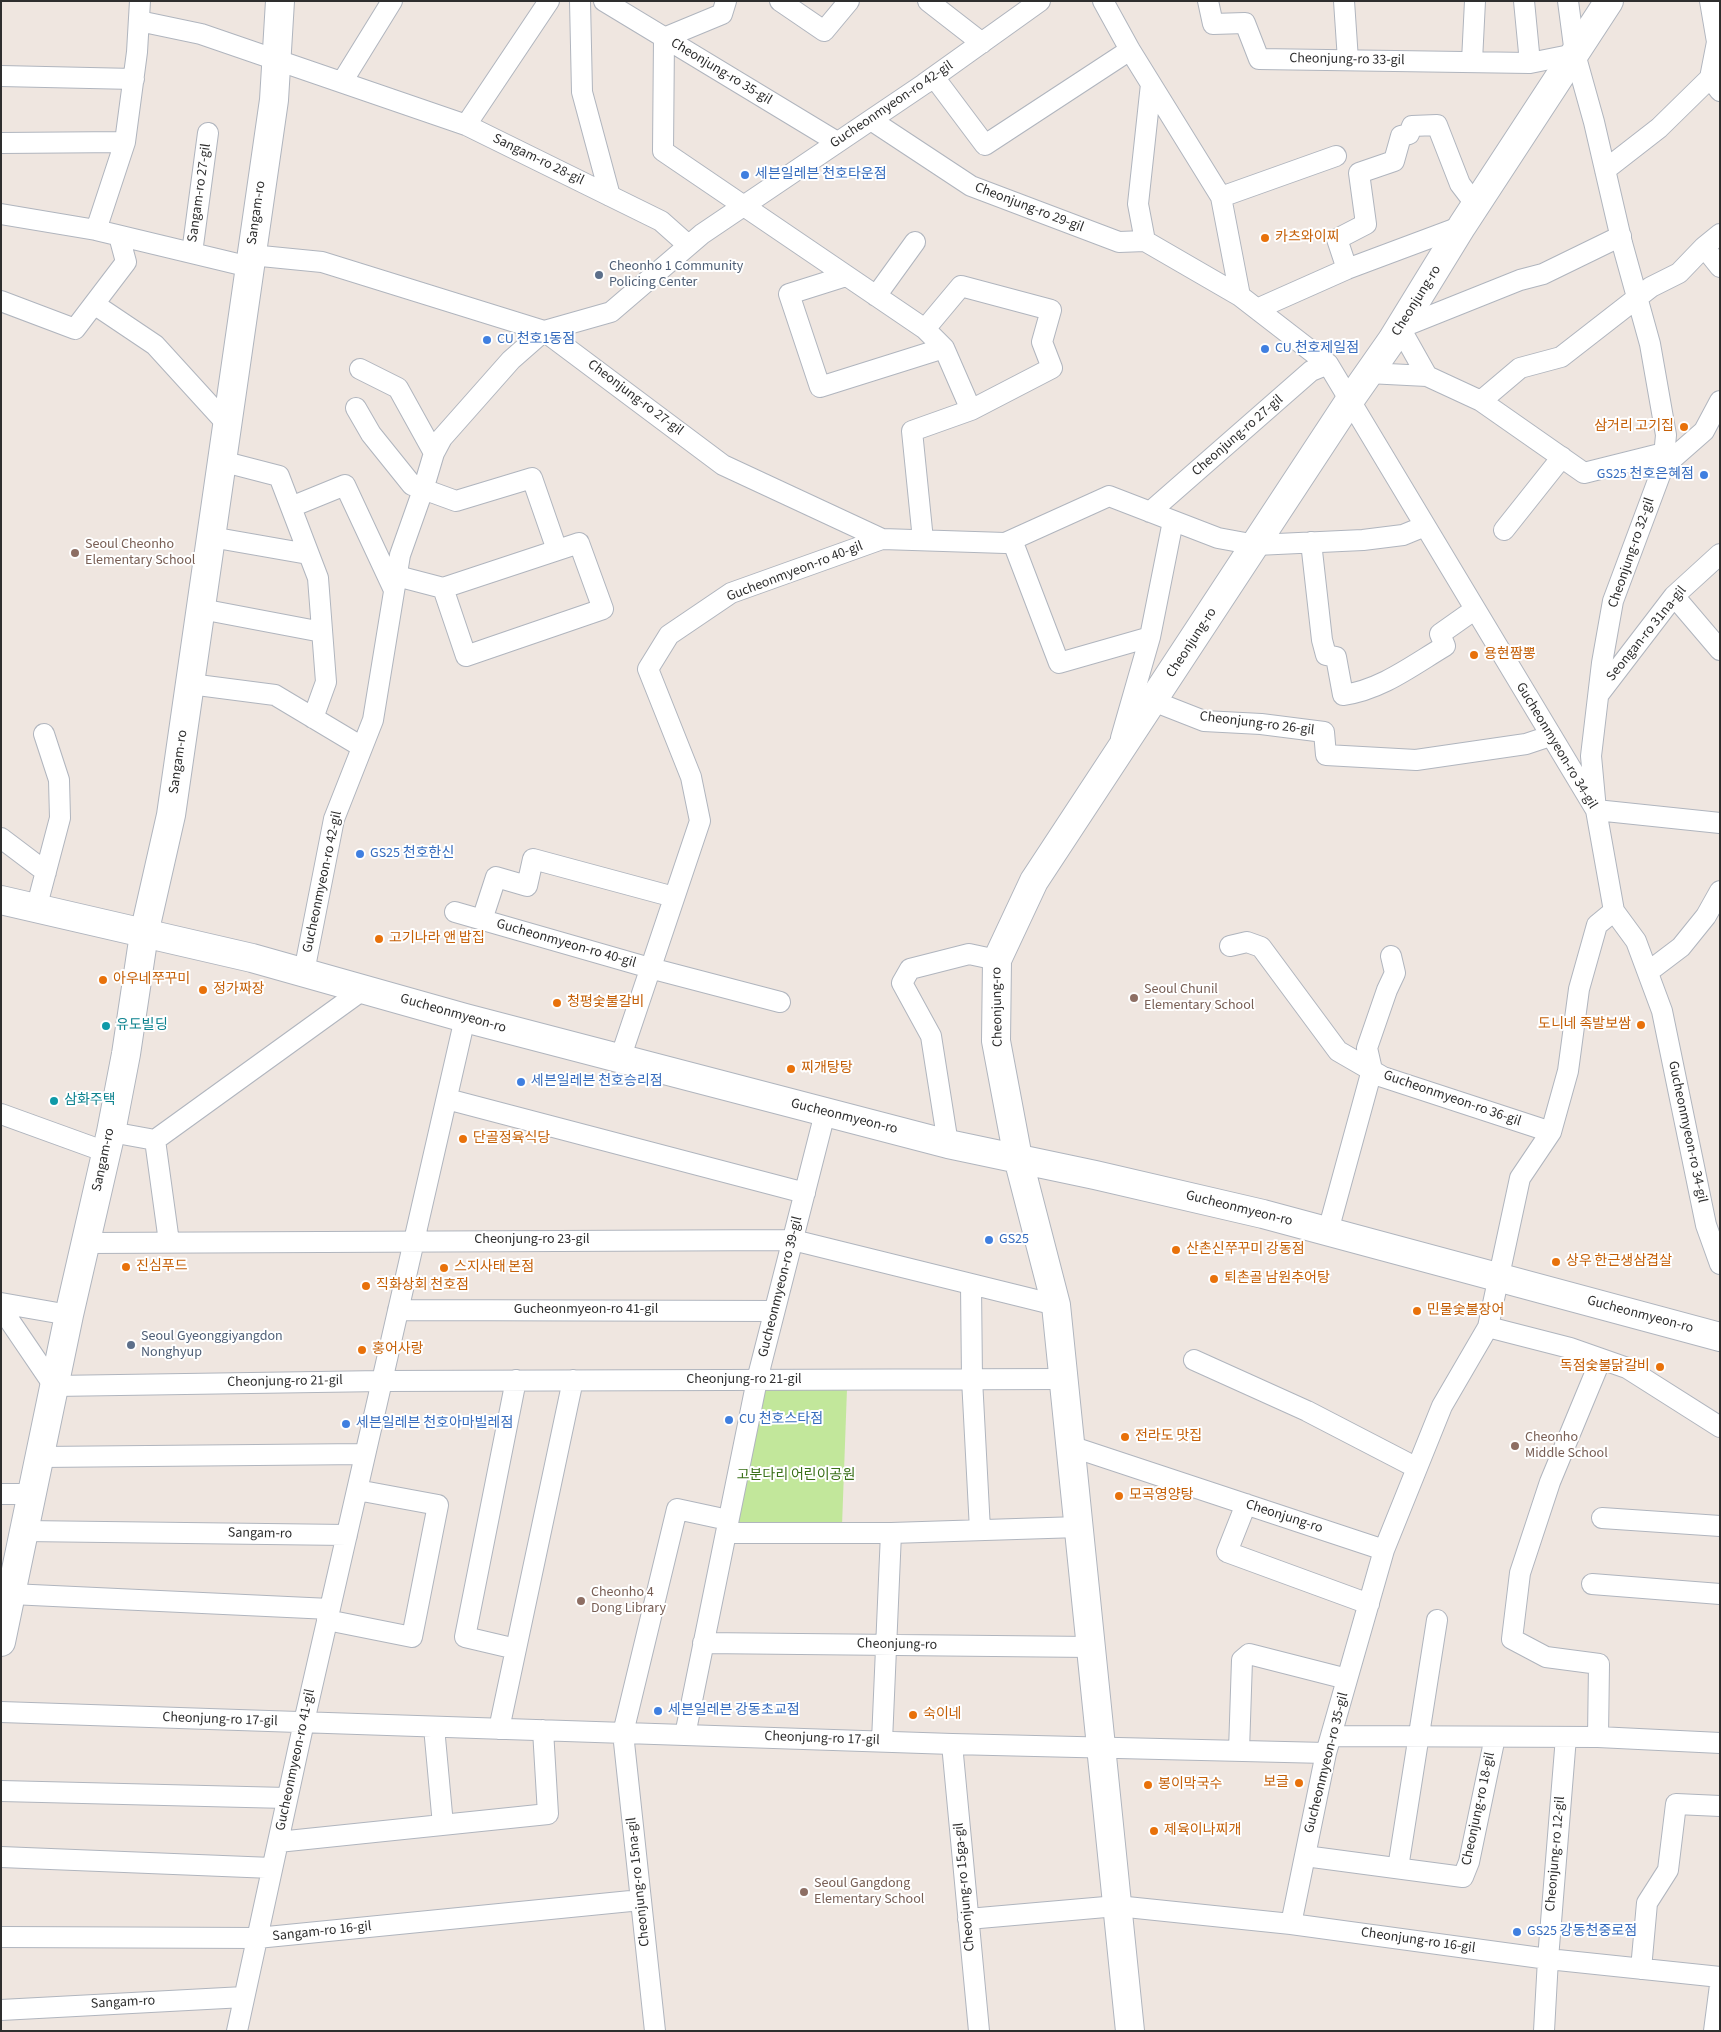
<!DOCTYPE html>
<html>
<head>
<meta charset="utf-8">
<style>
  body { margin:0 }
  #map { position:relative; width:1721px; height:2032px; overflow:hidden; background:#efe6e0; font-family:"Source Sans 3",sans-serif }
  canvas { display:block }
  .frame { position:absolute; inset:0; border:2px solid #2e2e2e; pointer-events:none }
</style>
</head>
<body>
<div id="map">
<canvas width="1721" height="2032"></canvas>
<div class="frame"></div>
</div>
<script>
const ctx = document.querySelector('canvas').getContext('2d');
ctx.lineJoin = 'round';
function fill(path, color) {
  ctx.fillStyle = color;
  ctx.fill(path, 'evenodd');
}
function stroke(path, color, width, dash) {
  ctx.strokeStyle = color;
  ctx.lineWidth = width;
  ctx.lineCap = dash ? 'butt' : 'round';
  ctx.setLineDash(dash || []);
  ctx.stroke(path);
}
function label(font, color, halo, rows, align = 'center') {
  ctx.font = font + ' "Source Sans 3","Noto Sans KR",sans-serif';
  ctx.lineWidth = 4;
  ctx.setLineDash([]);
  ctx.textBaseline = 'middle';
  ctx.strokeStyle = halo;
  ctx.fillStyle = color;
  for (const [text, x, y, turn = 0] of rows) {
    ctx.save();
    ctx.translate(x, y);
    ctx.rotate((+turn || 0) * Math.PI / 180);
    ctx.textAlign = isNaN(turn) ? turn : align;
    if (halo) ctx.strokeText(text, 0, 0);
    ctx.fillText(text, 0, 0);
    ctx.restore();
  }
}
fill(new Path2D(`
  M763 1387 847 1389 842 1526 737 1524Z`), '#c2e79b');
const street = new Path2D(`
  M580 1 582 92 610 196
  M604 1 837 142
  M726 1 722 14 664 38 663 151 925 329 944 348 971 410
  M780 1 824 31 849 1
  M928 1 982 43
  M1103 1 1130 50 1221 197 1240 296 1328 364 1596 810 1614 911 1636 941 1662 1011 1706 1225 1720 1264
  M1208 1 1213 24 1245 23 1259 59 1530 63 1575 54
  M1344 1 1348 60
  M1524 1 1530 63
  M1568 1 1575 54 1594 122 1622 243 1650 344 1666 435 1663 467 1613 601 1602 663 1591 756 1596 810 1720 823
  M1710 1 1717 42 1710 78 1720 91
  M139 21 201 34 466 125 661 221 688 245
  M1472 61 1475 1
  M1 76 134 79
  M934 77 985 145 1130 50
  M342 82 392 1
  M1151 84 1138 204 1145 241 1240 296
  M871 120 971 186 1119 242 1145 241
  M466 125 549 1
  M1 143 125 142
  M1605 170 1659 128 1710 78
  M1221 197 1336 156
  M1 214 96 230 250 267
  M96 230 125 142 137 52 140 1
  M1704 247 1720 267
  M192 253 208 133
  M251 255 322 262 544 331 723 465 882 539 1005 543 1109 496 1218 538 1256 545 1363 540 1403 535 1425 526
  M1347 269 1337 239 1366 224 1359 173 1394 161 1401 136 1409 134 1412 126 1437 125 1460 184 1476 205
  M846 276 789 294 820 387 944 348
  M876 296 915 242
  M1 301 75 329 126 262 119 236
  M94 304 155 345 227 424
  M1257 309 1347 269 1462 226
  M360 369 398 388 434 453
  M1368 373 1427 376 1481 401 1584 473 1664 453
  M1427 376 1400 328 1520 280 1543 274 1621 236
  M1481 401 1520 368 1561 357 1651 287 1679 273 1704 247 1720 234
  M356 408 371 434 412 485 456 501 532 478 557 550
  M221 461 279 476 318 578 326 682 313 718
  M1663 467 1704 431 1720 401
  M291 507 345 485 394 590
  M1150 512 1311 371 1328 364
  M1504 530 1562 457
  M211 537 308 554
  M923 540 912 431 971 410 1052 368 1042 342 1051 310 961 286 925 329
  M1012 540 1059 663 1150 637
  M1311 542 1322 640 1326 655 1336 657 1343 695C1381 690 1413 665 1445 646L1440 634 1474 610
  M397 576 443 588 579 543 603 609 466 656 443 588
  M1674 596 1720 650
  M201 609 322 632
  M190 684 275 695 362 747
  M1599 694 1674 596 1720 554
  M1153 701 1204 721 1261 724 1324 732 1326 755 1416 760 1526 744 1550 736
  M1121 738 1150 637 1173 521
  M1 838 46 872
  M36 909 60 818 59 780 44 734
  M455 912 650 968 780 1002
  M482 920 496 877 527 886 533 859 674 897
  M1230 946 1247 942 1261 947 1338 1051 1383 1077 1551 1132
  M304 972 334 819 373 720 400 555 423 490 434 453 442 438 511 360 544 331 611 312 702 234 924 84 1040 1
  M1648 972 1681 947 1706 916 1720 891
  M620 1059 700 821 691 777 648 669 669 635 731 593 882 539
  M447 1099 805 1193
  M1 1114 106 1152
  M111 1132 155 1140 364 989
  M155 1140 169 1242
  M948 1144 931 1036 902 983 910 969 969 954 997 960
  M1328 1231 1372 1070 1367 1048 1387 990 1395 973 1391 956
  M87 1243 793 1240 1056 1305
  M971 1285 972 1379 980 1530
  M1 1303 69 1315
  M1 1308 54 1386 382 1381 1064 1379
  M398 1310 774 1311
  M1488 1327 1570 1348 1627 1368 1720 1427
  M1194 1360 1307 1411 1417 1468
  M1070 1446 1384 1550
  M40 1457 365 1454
  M1 1494H32
  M1246 1504 1227 1552 1369 1604
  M1602 1518 1720 1526
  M24 1531 347 1535
  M726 1533H891L1079 1527
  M1592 1584 1720 1594
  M11 1594 330 1609
  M327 1620 412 1637 438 1505 357 1490
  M703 1643 1091 1647
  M516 1649 465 1637 516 1380
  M1 1712 952 1744 1326 1753
  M434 1727 443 1825
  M499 1729 573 1380
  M685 1735 757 1380 825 1113
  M1331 1736 1598 1737 1720 1743
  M1598 1737 1599 1664 1546 1657 1512 1639 1520 1573 1550 1482 1601 1359
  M882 1741 891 1533
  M952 1744 979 2031
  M1239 1751 1242 1660 1249 1654 1347 1679
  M1 1791 287 1798
  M278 1842 548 1814 543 1730
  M1305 1856 1463 1877 1469 1862 1495 1737
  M1 1857 272 1868
  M1398 1868 1437 1620
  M968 1919 1117 1906 1291 1924 1548 1959 1720 1977
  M1291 1924 1326 1753 1384 1550 1442 1406 1488 1327 1520 1178 1551 1132 1568 1071 1579 989 1597 925 1614 911
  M1 1937 257 1938 641 1900
  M1641 1969 1647 1903 1668 1870 1676 1804 1720 1806
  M1 2010 244 1997
  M237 2031 304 1722 465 1018
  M655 2031 623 1733 677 1509 728 1520
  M1544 2031 1548 1959 1566 1737
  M1714 2031 1720 1985`);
const secondary = new Path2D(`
  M1 900 252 958 465 1018 948 1144 1095 1175 1263 1214 1720 1337
  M1 1642 69 1315 111 1132 126 1054 144 934 171 815 274 100 280 1
  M1130 2031 1056 1305 1018 1158 996 1041 997 960 1034 881 1350 400 1392 340 1462 226 1609 1`);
stroke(street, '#b0b5be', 22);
stroke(secondary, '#b0b5be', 30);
stroke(street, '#fff', 20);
stroke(secondary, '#fff', 28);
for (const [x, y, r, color] of [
  [745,175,5,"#3f7fe0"],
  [1265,238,5,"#e8710a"],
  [599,275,5,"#5c6f8a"],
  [487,340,5,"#3f7fe0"],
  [1265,349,5,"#3f7fe0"],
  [1684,427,5,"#e8710a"],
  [1704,475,5,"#3f7fe0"],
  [75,553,5,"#8d6e63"],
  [1474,655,5,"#e8710a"],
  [360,854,5,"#3f7fe0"],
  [379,939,5,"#e8710a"],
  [103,980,5,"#e8710a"],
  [203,990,5,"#e8710a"],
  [1134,998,5,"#8d6e63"],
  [557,1003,5,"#e8710a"],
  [1641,1025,5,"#e8710a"],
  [106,1026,5,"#0f9aa8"],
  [791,1069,5,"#e8710a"],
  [521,1082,5,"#3f7fe0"],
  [54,1101,5,"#0f9aa8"],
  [463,1139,5,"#e8710a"],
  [989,1240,5,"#3f7fe0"],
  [1176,1250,5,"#e8710a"],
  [1556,1262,5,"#e8710a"],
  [126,1267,5,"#e8710a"],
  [444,1268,5,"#e8710a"],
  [1214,1279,5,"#e8710a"],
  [366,1286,5,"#e8710a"],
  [1417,1311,5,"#e8710a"],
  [131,1345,5,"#5c6f8a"],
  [362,1350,5,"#e8710a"],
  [1660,1367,5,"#e8710a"],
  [729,1420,5,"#3f7fe0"],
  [346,1424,5,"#3f7fe0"],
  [1125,1437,5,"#e8710a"],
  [1515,1446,5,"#8d6e63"],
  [1119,1496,5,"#e8710a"],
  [581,1601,5,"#8d6e63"],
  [658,1711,5,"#3f7fe0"],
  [913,1715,5,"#e8710a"],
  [1299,1783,5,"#e8710a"],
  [1148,1785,5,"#e8710a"],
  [1154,1831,5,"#e8710a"],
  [804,1892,5,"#8d6e63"],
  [1517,1932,5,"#3f7fe0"]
]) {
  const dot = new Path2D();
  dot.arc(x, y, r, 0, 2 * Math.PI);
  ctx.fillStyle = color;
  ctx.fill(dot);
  stroke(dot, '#fff', 2);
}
label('14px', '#2e2e2e', '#fff', [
  ["Cheonjung-ro 33-gil",1347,60,1],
  ["Cheonjung-ro 35-gil",721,72,31],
  ["Gucheonmyeon-ro 42-gil",892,105,-34],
  ["Sangam-ro 28-gil",538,160,26],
  ["Sangam-ro 27-gil",200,193,-82],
  ["Cheonjung-ro 29-gil",1029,208,21],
  ["Sangam-ro",257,213,-82],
  ["Cheonjung-ro",1417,301,-58],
  ["Cheonjung-ro 27-gil",635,398,37],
  ["Cheonjung-ro 27-gil",1238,436,-41],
  ["Cheonjung-ro 32-gil",1632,553,-71],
  ["Gucheonmyeon-ro 40-gil",795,572,-21],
  ["Seongan-ro 31na-gil",1647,634,-51],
  ["Cheonjung-ro",1192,643,-57],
  ["Cheonjung-ro 26-gil",1257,724,7],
  ["Gucheonmyeon-ro 34-gil",1556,746,59],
  ["Sangam-ro",179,762,-82],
  ["Gucheonmyeon-ro 42-gil",323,882,-78],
  ["Gucheonmyeon-ro 40-gil",566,944,16],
  ["Cheonjung-ro",998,1007,-91],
  ["Gucheonmyeon-ro",453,1014,16],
  ["Gucheonmyeon-ro 36-gil",1452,1099,19],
  ["Gucheonmyeon-ro",844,1117,14],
  ["Gucheonmyeon-ro 34-gil",1687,1132,78],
  ["Sangam-ro",104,1160,-78],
  ["Gucheonmyeon-ro",1239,1209,14],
  ["Cheonjung-ro 23-gil",532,1240],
  ["Gucheonmyeon-ro 39-gil",781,1287,-76],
  ["Gucheonmyeon-ro 41-gil",586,1310],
  ["Gucheonmyeon-ro",1640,1315,15],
  ["Cheonjung-ro 21-gil",744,1380],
  ["Cheonjung-ro 21-gil",285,1382,-1],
  ["Cheonjung-ro",1284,1517,18],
  ["Sangam-ro",260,1534,1],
  ["Cheonjung-ro",897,1645,1],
  ["Cheonjung-ro 17-gil",220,1720,2],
  ["Cheonjung-ro 17-gil",822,1739,2],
  ["Gucheonmyeon-ro 41-gil",296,1760,-78],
  ["Gucheonmyeon-ro 35-gil",1327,1763,-76],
  ["Cheonjung-ro 18-gil",1479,1809,-78],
  ["Cheonjung-ro 12-gil",1556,1854,-85],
  ["Cheonjung-ro 15na-gil",639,1882,-96],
  ["Cheonjung-ro 15ga-gil",965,1887,-95],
  ["Sangam-ro 16-gil",322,1932,-6],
  ["Cheonjung-ro 16-gil",1418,1941,8],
  ["Sangam-ro",123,2003,-3]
]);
label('14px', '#366cbe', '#fff', [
  ["세븐일레븐 천호타운점",755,175],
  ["CU 천호1동점",497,340],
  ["CU 천호제일점",1275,349],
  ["GS25 천호은혜점",1694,475,"right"],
  ["GS25 천호한신",370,854],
  ["세븐일레븐 천호승리점",531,1082],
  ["GS25",999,1240],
  ["CU 천호스타점",739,1420],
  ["세븐일레븐 천호아마빌레점",356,1424],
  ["세븐일레븐 강동초교점",668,1711],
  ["GS25 강동천중로점",1527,1932]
], 'left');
label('14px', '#c56008', '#fff', [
  ["카츠와이찌",1275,238],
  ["삼거리 고기집",1674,427,"right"],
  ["용현짬뽕",1484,655],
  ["고기나라 앤 밥집",389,939],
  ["아우네쭈꾸미",113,980],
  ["정가짜장",213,990],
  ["청평숯불갈비",567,1003],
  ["도니네 족발보쌈",1631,1025,"right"],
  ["찌개탕탕",801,1069],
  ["단골정육식당",473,1139],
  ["산촌신쭈꾸미 강동점",1186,1250],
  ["상우 한근생삼겹살",1566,1262],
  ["진심푸드",136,1267],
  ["스지사태 본점",454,1268],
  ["퇴촌골 남원추어탕",1224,1279],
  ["직화상회 천호점",376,1286],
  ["민물숯불장어",1427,1311],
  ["홍어사랑",372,1350],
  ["독점숯불닭갈비",1650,1367,"right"],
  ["전라도 맛집",1135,1437],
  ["모곡영양탕",1129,1496],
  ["숙이네",923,1715],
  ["보글",1289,1783,"right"],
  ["봉이막국수",1158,1785],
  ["제육이나찌개",1164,1831]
], 'left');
label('14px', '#4e5e75', '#fff', [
  ["Cheonho 1 Community",609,267],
  ["Policing Center",609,283],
  ["Seoul Gyeonggiyangdon",141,1337],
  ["Nonghyup",141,1353]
], 'left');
label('14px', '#785e54', '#fff', [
  ["Seoul Cheonho",85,545],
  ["Elementary School",85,561],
  ["Seoul Chunil",1144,990],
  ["Elementary School",1144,1006],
  ["Cheonho",1525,1438],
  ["Middle School",1525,1454],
  ["Cheonho 4",591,1593],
  ["Dong Library",591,1609],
  ["Seoul Gangdong",814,1884],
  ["Elementary School",814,1900]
], 'left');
label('14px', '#0d838f', '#fff', [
  ["유도빌딩",116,1026],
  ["삼화주택",64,1101]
], 'left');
label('14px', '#397018', '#fff', [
  ["고분다리 어린이공원",796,1476]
]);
</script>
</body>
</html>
